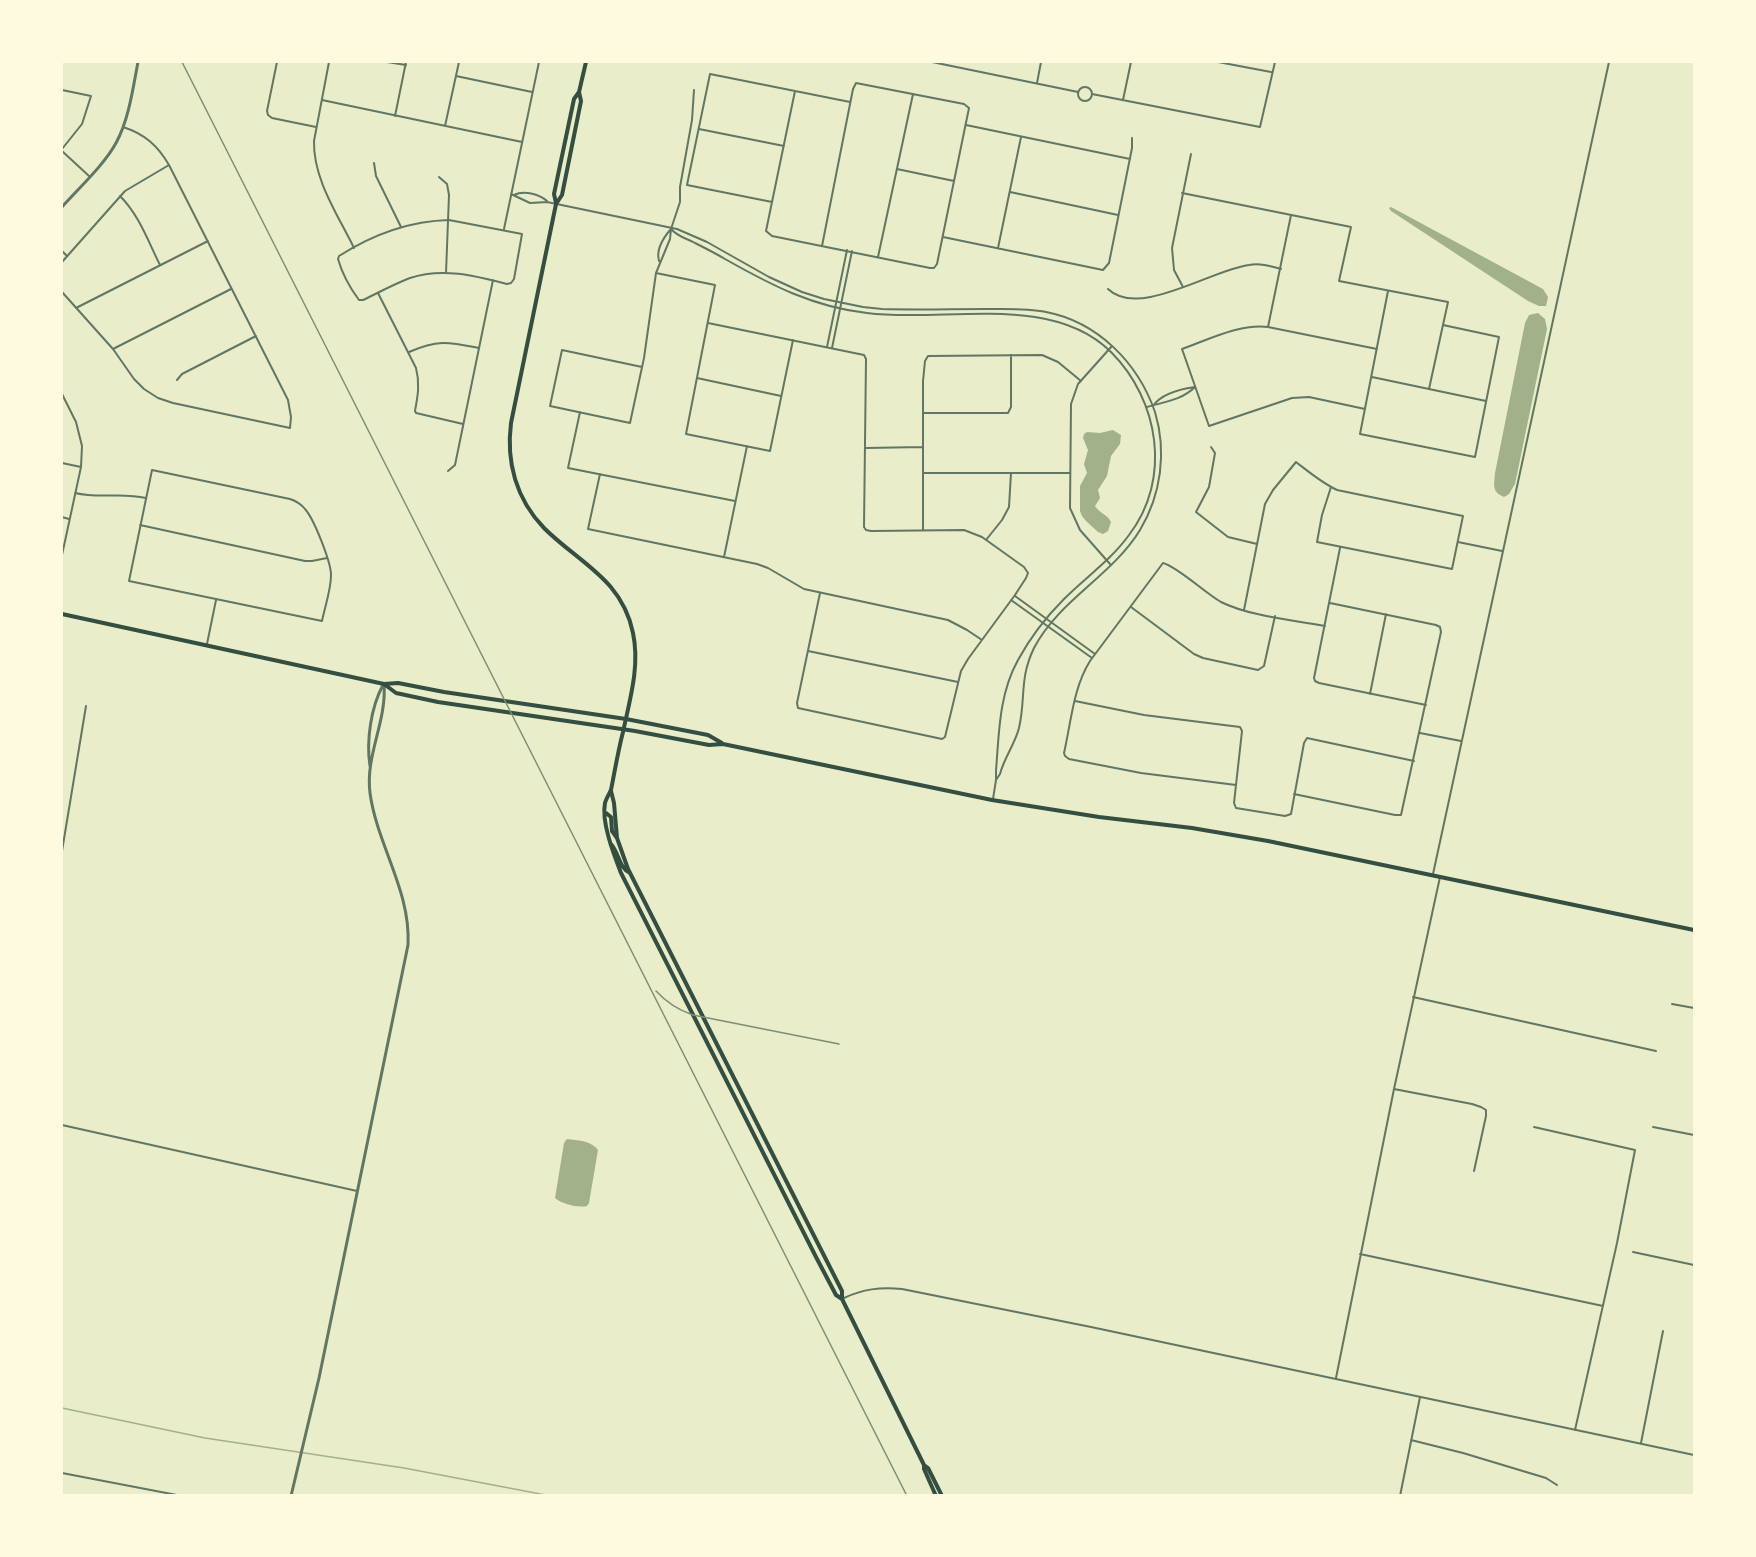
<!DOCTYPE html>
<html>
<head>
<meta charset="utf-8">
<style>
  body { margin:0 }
  #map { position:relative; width:1756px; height:1557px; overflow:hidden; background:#e9edc9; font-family:Inter,sans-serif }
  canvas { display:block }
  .frame { position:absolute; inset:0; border:63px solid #fefae0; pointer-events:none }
</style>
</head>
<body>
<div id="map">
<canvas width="1756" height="1557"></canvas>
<div class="frame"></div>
</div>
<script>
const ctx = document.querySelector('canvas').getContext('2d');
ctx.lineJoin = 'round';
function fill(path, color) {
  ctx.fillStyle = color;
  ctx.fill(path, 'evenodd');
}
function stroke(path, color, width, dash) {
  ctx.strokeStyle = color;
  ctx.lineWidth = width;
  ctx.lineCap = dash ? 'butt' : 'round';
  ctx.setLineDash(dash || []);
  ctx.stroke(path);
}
fill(new Path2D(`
  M1391 207 1543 289 1548 297 1546 306H1539L1528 301 1391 211 1389 208Z
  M1538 313 1545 319 1547 329 1515 484 1509 494 1504 497C1492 492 1494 486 1495 473L1525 323 1529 315Z
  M1113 430 1121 435 1120 444 1111 456 1107 476 1098 490 1100 498 1095 506C1099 513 1107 514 1111 522L1108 531 1103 534 1098 532 1086 521 1082 516 1080 511V486L1087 473 1084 464 1088 450 1083 438 1084 434 1087 432 1100 433Z
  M567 1139C577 1140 592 1141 598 1150L589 1203 587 1206C577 1208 562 1204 555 1198L564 1143Z`), '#a3b18a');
stroke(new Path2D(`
  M62 1408 205 1438 404 1468 551 1496`), '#a3b18a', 1.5);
stroke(new Path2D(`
  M277 62 267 111 268 115 272 118 316 127
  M329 62 314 141C313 179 338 215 354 248
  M387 62 406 65
  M932 62 1078 92
  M1218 62 1271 72
  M456 76 532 92
  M1037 83 1041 62
  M1078 94a7 7 0 1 1 14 0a7 7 0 1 1-14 0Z
  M62 90 91 96 82 124 62 149
  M795 91 766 231 772 236 930 268H934L937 264 969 108 964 104 856 83 853 89 822 246
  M1092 94 1260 127 1275 62
  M322 100 522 142
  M1123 100 1131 62
  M395 116 406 62
  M966 125 1130 159
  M445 126 459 62
  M699 129 784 146
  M62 151 89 176
  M374 163 376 176 401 227
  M897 169 954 181
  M439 177 447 184 449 195 446 273
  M1010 192 1118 215
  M1182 193 1351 227 1339 281 1448 302 1429 389
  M511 194 530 203 547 202 677 229 707 242 769 277 802 292 824 299 863 307 882 309C917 310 952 309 987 309 1007 309 1027 308 1046 312 1098 322 1138 363 1155 412 1167 452 1161 495 1140 530 1112 576 1059 600 1034 648 1019 679 1026 698 1019 728 1015 744 1004 758 1000 774L996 780
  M514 195C524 190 539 194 547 201
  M120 196C139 215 148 241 160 265
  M772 202 687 185 710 74 850 102
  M449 220 522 234 514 279 511 283 507 284C476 276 442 267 410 278 394 284 378 293 363 300H359C350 288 342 273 338 259L339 256C372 235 410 221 449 220Z
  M504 229 539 62
  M671 229C678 237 686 238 695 243 705 248 715 253 725 259 771 285 813 307 867 313 943 323 1051 292 1111 352 1159 400 1172 479 1129 535 1111 560 1086 577 1064 599 1047 616 1030 638 1018 660 999 694 999 733 996 771V780L993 799
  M943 237 1103 270 1109 263 1132 148V138
  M998 248 1021 137
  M62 251 67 256
  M878 257 913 94
  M659 261C656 250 663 238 671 229
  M62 262 125 191 169 165
  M656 273 715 285 686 434 770 451 793 340
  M1183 287 1174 270 1172 248 1191 154
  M1108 289C1139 319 1213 269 1249 265 1260 263 1270 266 1281 269
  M1388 291 1360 434 1475 457 1499 337 1443 325
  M62 292 113 349 134 379 144 389 158 398 173 403 290 428 291 417 288 400 169 165C158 146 145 134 123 127
  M378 293 416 368C420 383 418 395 415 411L416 413 463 424
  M76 308 208 241
  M708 323 864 355 866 359 864 527 866 530 871 531 964 530 982 537 1024 567 1028 573 1026 578 1015 595 968 659 961 671 945 737 942 739 798 708 797 703 820 593
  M1268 327 1291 215
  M827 347 847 250
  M832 348 852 251
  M113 349 231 289
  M409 352C438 339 449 342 479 348
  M642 367 562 350 550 406 630 423 644 358 656 273 670 239 671 229 680 202V187L692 120 694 90
  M1372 377 1486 401
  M697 378 781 396
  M177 380 182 374 256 336
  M62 394 76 422 82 446 81 467 62 555
  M1153 406C1161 394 1181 389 1195 387
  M1147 407C1164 402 1182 400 1195 387
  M1365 409 1309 397 1292 398 1209 426 1182 349C1210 339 1238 324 1268 327L1377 349
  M580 412 568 468 735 501
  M923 413H1008L1011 407V355
  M1211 447 1215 453 1209 487 1196 512 1228 537 1257 544
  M866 448 923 447
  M62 463 81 467
  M152 470 290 499C296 501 301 504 305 509 314 519 331 562 331 575 331 590 325 606 322 621L129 581Z
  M448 471 455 465 493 280
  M923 473H1070
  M600 474 588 529 757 564 768 568 804 589 948 620 967 630 982 640
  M75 493C101 499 121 492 146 498
  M62 517 69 519
  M140 525 305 561H312L327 558
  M923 530V381L925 361 928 356 1042 355 1058 362 1081 381
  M986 540 1002 520 1009 507 1011 473
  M1458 542 1502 551
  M1340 548 1314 678 1315 681 1319 683 1426 705
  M724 557 747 446
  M1110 564 1080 530 1070 508 1071 404 1078 384 1112 346
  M1015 596 1095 654
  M1011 600 1092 658
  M1131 607 1194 654 1203 658 1258 670 1264 666 1275 616
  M1244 610 1265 504 1273 490 1296 462C1309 472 1322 483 1337 490L1463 516 1452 569 1317 542 1322 515 1331 487
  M207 644 216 600
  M808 651 958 682
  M1370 694 1386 614
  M1075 701 1144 715 1240 727 1242 731 1234 803 1236 808 1285 816 1291 814 1304 743 1307 738 1414 761
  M1420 733 1461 741
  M1236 785 1141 773 1069 759 1065 756 1064 753C1071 723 1073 688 1090 661L1163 563C1178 567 1205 593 1221 602 1249 616 1293 620 1325 626
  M1294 794 1395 815H1401L1441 632 1440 627 1436 625 1330 603
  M62 851 86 706
  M1433 874 1609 62
  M1413 997 1656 1051
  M1672 1004 1694 1008
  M1394 1089 1472 1104 1481 1107 1486 1110V1116L1474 1171
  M62 1125 357 1191
  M1534 1127 1635 1150 1617 1243 1575 1430
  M1653 1127 1694 1135
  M1633 1252 1694 1265
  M1360 1254 1603 1306
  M844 1298C863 1289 880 1287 902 1289L1091 1327 1694 1455
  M1336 1378 1394 1089 1440 877
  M1411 1440 1463 1453 1546 1478 1557 1485
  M1641 1443 1663 1331
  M62 1473 182 1496
  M1400 1496 1420 1397`), '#617663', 2);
stroke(new Path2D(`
  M62 207C79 188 104 165 116 143 129 119 133 88 138 62
  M370 766C366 741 371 707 383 685
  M291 1496 319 1378 408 945C411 891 377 845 370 793 365 756 387 721 384 684`), '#617663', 3);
stroke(new Path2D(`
  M579 92 581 101 562 195 556 204 511 423C506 462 516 499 544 528 579 563 622 579 633 633 640 666 630 699 623 732 618 751 615 770 611 790 609 794 606 799 605 803 601 822 614 855 621 873L816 1257 836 1295 842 1299
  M556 203 554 194 574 99 579 92 586 62
  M611 791 614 803 617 838 628 869 842 1291V1299L924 1465V1469L936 1496
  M606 813 611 817 612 831 617 838
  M611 844C619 853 619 868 630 873
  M924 1465 928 1468 942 1496`), '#344e41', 4);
stroke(new Path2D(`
  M62 614 384 684 398 683 444 692 626 719 708 735 722 743
  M384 684 396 693 438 702 635 731 709 745 723 744 992 800 1099 817 1192 828 1268 841 1694 930`), '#344e41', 4);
stroke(new Path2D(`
  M182 62 907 1496
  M656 991C667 1003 678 1010 693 1015L839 1044`), '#7c8e77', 1.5);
</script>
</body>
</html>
